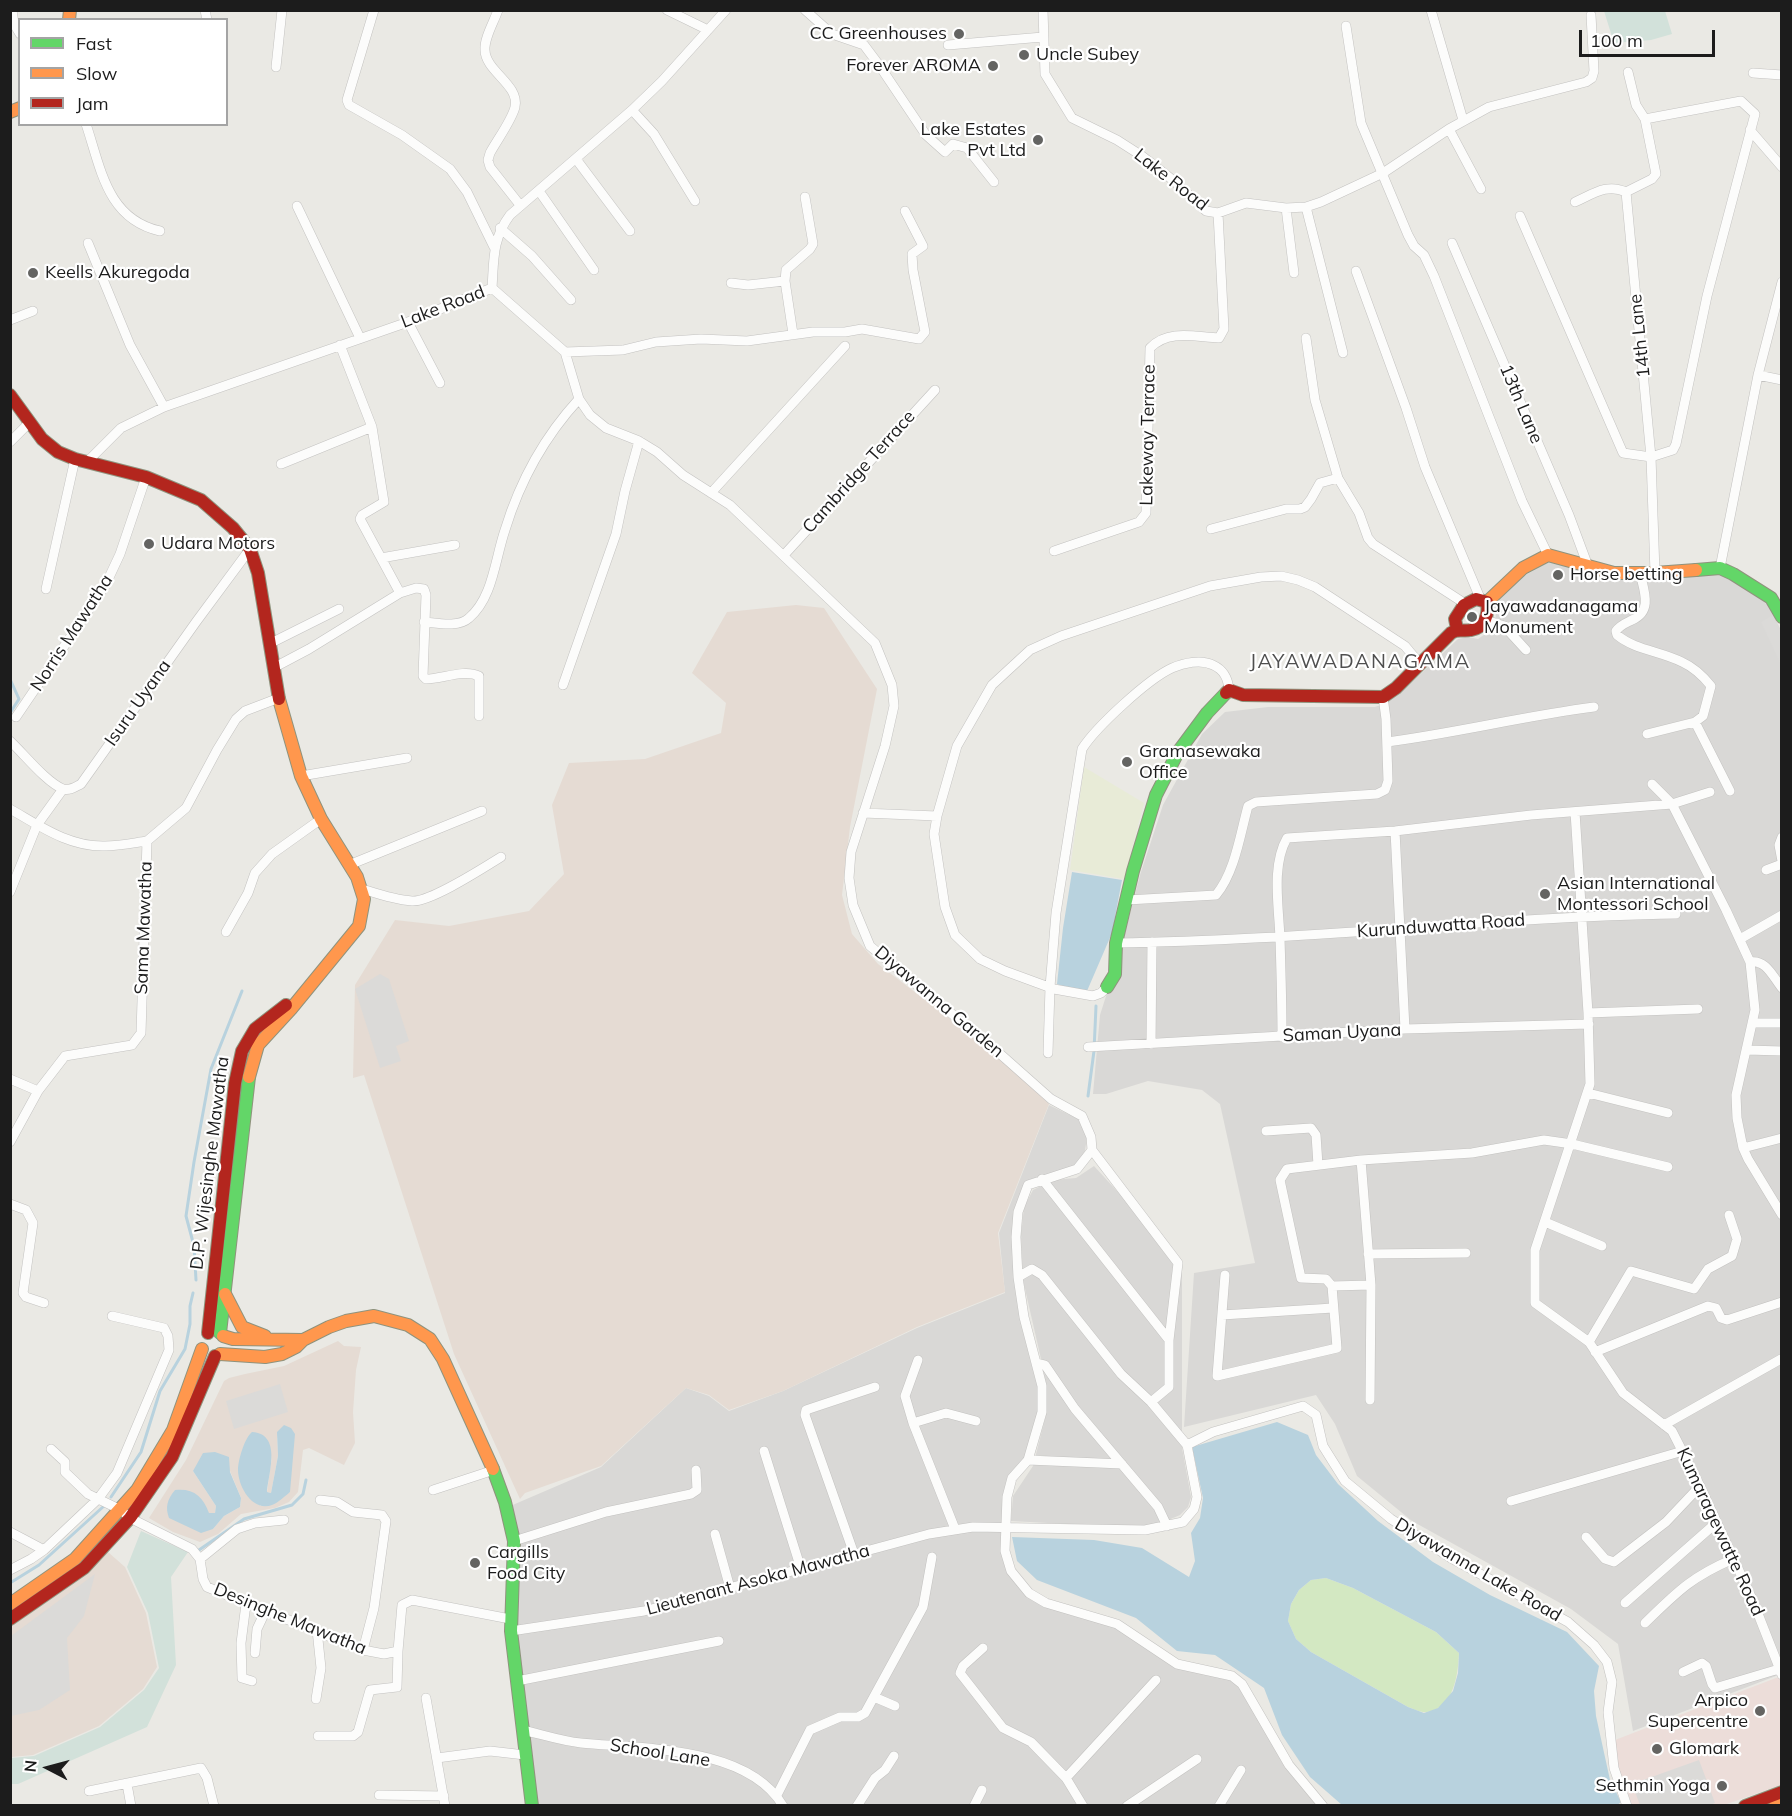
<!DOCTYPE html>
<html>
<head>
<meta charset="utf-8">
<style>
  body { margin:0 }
  #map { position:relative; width:1792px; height:1816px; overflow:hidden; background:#eae9e4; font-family:Mulish,sans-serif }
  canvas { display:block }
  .frame { position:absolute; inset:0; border:12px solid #1c1c1c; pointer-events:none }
  .legend { position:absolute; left:18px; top:18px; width:210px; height:108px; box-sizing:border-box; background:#fff; border:2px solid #a4a4a4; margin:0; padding:8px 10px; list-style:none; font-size:18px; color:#1c1c1c }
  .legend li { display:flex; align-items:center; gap:12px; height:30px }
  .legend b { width:30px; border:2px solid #a4a4a4 }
  .north { position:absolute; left:18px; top:1738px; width:60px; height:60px; -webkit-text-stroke:4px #fff; paint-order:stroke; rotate:276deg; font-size:16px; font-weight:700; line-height:24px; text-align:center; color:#1c1c1c }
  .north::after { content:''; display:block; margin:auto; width:21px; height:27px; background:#1c1c1c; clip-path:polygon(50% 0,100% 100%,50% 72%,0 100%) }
  .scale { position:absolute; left:1579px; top:30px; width:136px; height:27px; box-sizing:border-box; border:3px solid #1c1c1c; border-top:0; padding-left:8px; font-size:18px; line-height:21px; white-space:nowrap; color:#1c1c1c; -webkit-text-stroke:4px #fff; paint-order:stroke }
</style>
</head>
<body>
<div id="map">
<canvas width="1792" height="1816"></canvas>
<div class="frame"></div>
<ul class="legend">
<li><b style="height:8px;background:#63d668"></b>Fast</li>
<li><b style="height:8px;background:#ff974d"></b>Slow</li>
<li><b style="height:8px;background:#b3261e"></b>Jam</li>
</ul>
<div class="north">N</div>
<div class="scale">100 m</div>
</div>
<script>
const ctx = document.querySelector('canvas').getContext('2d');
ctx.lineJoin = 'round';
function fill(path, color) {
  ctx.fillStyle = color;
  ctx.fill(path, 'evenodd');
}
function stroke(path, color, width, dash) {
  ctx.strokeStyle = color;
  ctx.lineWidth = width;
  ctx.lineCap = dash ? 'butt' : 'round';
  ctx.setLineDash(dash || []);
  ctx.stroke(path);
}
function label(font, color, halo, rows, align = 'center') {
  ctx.font = font + ' Mulish,sans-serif';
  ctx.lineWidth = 4.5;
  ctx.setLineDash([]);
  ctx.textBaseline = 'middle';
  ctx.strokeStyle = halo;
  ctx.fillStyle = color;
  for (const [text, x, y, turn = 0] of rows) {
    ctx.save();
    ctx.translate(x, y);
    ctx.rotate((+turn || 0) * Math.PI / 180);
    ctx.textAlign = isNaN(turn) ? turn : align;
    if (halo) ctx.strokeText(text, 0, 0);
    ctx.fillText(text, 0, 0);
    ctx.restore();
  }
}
fill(new Path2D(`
  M1549 562 1612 578 1635 581 1720 572 1767 604 1782 632 1781 1674 1633 1731 1618 1644 1571 1609 1412 1521 1357 1476 1335 1424 1316 1395 1184 1427 1194 1273 1255 1263 1220 1104 1202 1090 1148 1081 1106 1094H1093L1100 1015 1121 949 1140 875 1163 805 1202 734 1225 712 1268 707H1375L1386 703 1397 696 1458 639 1468 637 1478 639 1488 632 1495 623 1496 614 1494 605 1522 577Z
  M1049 1105 1078 1119 1087 1138 1084 1156 1077 1168 1028 1185 1017 1212 1018 1277 1041 1386 1042 1412 1027 1459 1011 1477 1004 1551 1029 1593 1117 1625 1177 1665 1232 1676 1288 1766 1321 1805H533L511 1631 508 1507 601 1467 686 1388 709 1396 729 1411 783 1391 917 1328 1005 1293 999 1233Z
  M1094 1166 1182 1262V1448L1191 1497 1188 1507 1180 1515 1159 1524 1123 1527 1011 1521 1013 1496 1033 1466 1046 1415 1044 1372 1023 1280 1021 1235 1024 1207 1033 1190 1053 1180 1076 1178Z`), '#d9d8d6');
fill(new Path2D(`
  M1781 1676V1785L1724 1805H1632L1618 1767 1615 1740Z`), '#ecddd9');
fill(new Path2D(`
  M796 605 824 608 877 689 850 827 842 895 852 934 878 964 996 1054 1049 1104 998 1233 1005 1292 917 1327 783 1391 729 1410 709 1395 686 1388 601 1466 525 1493 520 1499 454 1354 364 1075 353 1078 355 985 395 920 449 926 529 911 564 874 552 805 569 763 645 759 721 733 726 703 692 673 727 612Z
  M338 1341 344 1346 361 1347 356 1370 353 1412 355 1443 344 1465 309 1448 303 1450 298 1492 289 1502 275 1508 241 1514 218 1534 200 1542 173 1532 149 1518 186 1460 224 1381 229 1378 245 1374 284 1366ZM277 1432 290 1492 260 1506 272 1456 267 1492 271 1493 278 1456ZM193 1471H230L241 1498 240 1507 224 1516 213 1529 209 1513H215L216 1506Z
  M108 1552 125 1567 146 1613 157 1667 143 1689 99 1726 33 1755 11 1757V1626L70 1586Z`), '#e5dbd3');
fill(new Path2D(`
  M1084 767 1144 803 1124 879 1070 870Z`), '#e8ebd7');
fill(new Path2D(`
  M1326 1578 1353 1588 1436 1632 1459 1653C1458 1675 1454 1708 1427 1712 1421 1713 1414 1709 1408 1707L1311 1652 1296 1639 1288 1621 1291 1604 1299 1590 1311 1580Z`), '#d3e8c2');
fill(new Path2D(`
  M1604 11H1665L1672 34 1651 40 1614 43Z
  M141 1531 188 1552 171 1577 176 1665 147 1727 18 1784H11V1758L34 1756 100 1727 144 1690 159 1668 148 1613 127 1567Z`), '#d2e1da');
fill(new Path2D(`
  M1773 615 1781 631V665L1761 622Z
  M380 974 389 979 409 1041 396 1046 401 1061 380 1068 355 989Z
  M280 1384 288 1412 234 1429 226 1401Z
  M95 1574 84 1616 67 1638 70 1690 39 1710 11 1716V1636Z
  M1699 1760 1715 1803 1708 1806 1640 1805 1632 1784Z`), '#dbdad8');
fill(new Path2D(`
  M1072 872 1122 880 1112 933 1087 991 1072 990 1057 984 1063 928Z
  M1277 1422 1308 1435 1316 1455 1338 1484 1378 1521 1433 1562 1490 1595 1567 1632 1599 1666 1594 1691 1596 1716 1610 1780 1621 1802 1616 1806 1342 1805 1310 1777 1282 1735 1264 1688 1215 1655 1177 1651 1136 1618 1037 1580 1017 1561 1012 1537 1094 1540 1142 1548 1189 1577 1195 1561 1191 1533 1200 1518 1203 1498 1192 1447ZM1326 1578 1353 1588 1436 1632 1459 1653 1458 1673 1453 1691 1438 1708 1424 1713 1408 1707 1311 1652 1296 1639 1288 1621 1291 1604 1299 1590 1311 1580Z
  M284 1425 291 1428 295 1434 290 1492C285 1496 278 1503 272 1505 252 1512 238 1486 238 1470 238 1460 245 1437 252 1432 282 1434 269 1472 267 1492L271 1493 278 1456 277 1432Z
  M215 1452 229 1457 230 1472 241 1498 240 1507 224 1516 213 1529 201 1533 169 1518C165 1507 167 1500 175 1490 193 1488 203 1496 209 1513H215L216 1506 193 1471 203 1453Z`), '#b8d2de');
stroke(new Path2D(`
  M10 679 19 699 10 713
  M1088 1096 1094 1051 1096 1006
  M196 1280 194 1246 186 1216 194 1162 211 1069 242 991
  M111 1497 141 1452 160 1391 185 1349 190 1324V1306L193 1293
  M199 1550 244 1519 292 1505 303 1494 306 1480
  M10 1583 39 1565 104 1506`), '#b8d2de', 3);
const street = new Path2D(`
  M12 10 14 24 20 34
  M205 10 207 20
  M374 10 347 100 349 105 402 135 450 169 467 192 494 247
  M498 10C494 22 484 38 485 50 485 71 520 85 515 107 512 120 497 140 490 153L488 160 490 167 520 205
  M667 10 708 30
  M805 10 832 34 864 45 879 65 926 135 945 152 953 144 967 148 994 182
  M1043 10 1045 74 1072 118 1117 140 1142 156 1174 181 1206 211 1218 213 1246 203 1286 208 1306 207 1321 202 1383 173 1449 129 1489 107 1586 82 1592 78 1594 71 1591 15
  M1431 10 1463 120
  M1346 26 1361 123 1408 235 1414 246 1424 255 1434 276 1522 501 1548 555
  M948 45 1043 37
  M276 67 282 10
  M1628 72 1636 105 1645 119 1656 174 1652 179 1626 192 1651 457 1655 573
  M1753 73 1782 75
  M632 110 654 134 695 201
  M86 124C101 169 107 219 160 231
  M1449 129 1481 189
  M1750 130 1782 167
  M576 159 630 231
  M539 191 594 270
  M1575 202C1593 194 1607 183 1626 192
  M297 206 360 338
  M1306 207 1343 353
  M1286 208 1294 273
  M1520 216 1623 453 1651 457 1673 450 1676 444 1707 296 1755 114 1741 101 1645 119
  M500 228 532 256 571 300
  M88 243 130 345 164 407
  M1452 243 1569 515 1588 566
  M1356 271 1406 408 1425 467 1480 598
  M731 283 748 285 785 281
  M492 288 565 352 579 399 590 415 606 428 639 441 657 452 683 475 730 505 875 643 892 685 894 706 885 746 851 852 849 878 853 905 870 946 998 1052 1051 1099 1082 1116 1091 1137 1092 1150 1077 1169 1028 1185 1018 1212 1016 1237 1018 1277 1024 1317 1042 1386V1412L1028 1460 1012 1478 1007 1497 1005 1551 1011 1571 1029 1593 1046 1603 1117 1624 1177 1664 1232 1676 1242 1684 1289 1765 1323 1806
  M10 320 33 311
  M408 322 440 383
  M793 334 785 281 786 270 810 249 813 244 805 197
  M1306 338 1315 400 1338 478 1359 513 1368 538 1373 544 1464 603
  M340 345 372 427 384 502 362 515 360 519 400 593
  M565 352 623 350 656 342 701 339 747 341 813 332H845L862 329 919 339 925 332 913 270 912 254 923 246 905 211
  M1758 375 1782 380
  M10 442 29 423
  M87 462 121 428 164 407 408 322 492 288C494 260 492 239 510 215L632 110 662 81 726 10
  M281 464 372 427
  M711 493 845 346
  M1211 529 1286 509H1300L1305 507 1311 499 1320 483 1338 478
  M1054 551 1139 522 1146 513 1150 348C1168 329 1195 337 1219 338L1224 329 1218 213
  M784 555 935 390
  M381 558 455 545
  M1720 568 1758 375 1782 282
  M1640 573C1644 591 1653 611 1632 620 1626 623 1620 625 1616 631L1617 635C1635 650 1660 651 1682 662 1693 667 1703 676 1711 686L1703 716 1695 722 1647 734
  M46 589 75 459
  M1486 620 1504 626 1526 650
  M424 622C437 623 458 628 469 618 493 598 495 559 505 530 520 481 544 437 579 399
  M271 643 339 609
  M275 667 309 649 400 593 416 588 424 589 426 595 423 676 426 679C442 679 464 669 479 676V716
  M563 685 616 534 625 491 639 441
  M16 717 105 586 120 554 146 477
  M1695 722 1730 791
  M10 741C24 754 46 782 63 789 70 791 75 787 81 784L196 622 250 549
  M1387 742C1456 733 1524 716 1594 707
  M301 776 407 758
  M1652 784 1672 804 1726 910 1750 962 1755 1010 1736 1095 1737 1118 1743 1148 1748 1159 1782 1215
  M10 809C40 826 69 847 105 846 119 846 133 843 147 841
  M1575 812 1588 1013 1590 1084 1535 1250V1303L1589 1342 1623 1393 1672 1431 1700 1486 1753 1601 1782 1675
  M863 813 937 816
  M1395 831 1405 1029
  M1782 837 1779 845 1782 861
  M349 865 482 811
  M1766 870 1782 864
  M362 889C378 894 395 900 412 901 431 902 483 868 501 857
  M10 892 37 825 63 789
  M1127 900 1216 895C1235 872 1240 835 1248 806L1256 802 1377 794 1385 790 1388 781 1386 719 1383 697
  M226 932 248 893 255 873 272 854 321 819
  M1740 939 1782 915
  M1116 943C1303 941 1489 917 1676 914
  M1750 962C1766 959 1773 977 1782 988
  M1107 987 1101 993 1093 996 1054 989 1005 971 980 959 955 935 945 907 934 834 937 816 957 746 992 685 1030 650 1061 636 1210 586 1261 577 1281 576 1298 580 1315 587 1405 646 1420 664
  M1588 1013 1698 1009
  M1753 1023H1782
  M1282 1037C1282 1004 1281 971 1280 939 1279 907 1271 866 1287 838L1395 831 1531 815 1672 804 1710 792
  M1151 1044 1152 942
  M1088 1047 1405 1029 1589 1024
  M1747 1050 1782 1051
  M1048 1053 1050 987 1056 913 1082 749C1096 727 1148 679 1172 668 1183 663 1201 659 1213 665 1224 670 1228 678 1229 690
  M10 1079 38 1091
  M1588 1093 1668 1113
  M1266 1131 1311 1128 1316 1135 1318 1165
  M10 1142 38 1091 65 1056 132 1045 141 1033 147 841 186 808 217 750 236 719 245 711 279 698
  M1743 1148 1782 1138
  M1092 1150 1178 1263 1169 1340V1387L1151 1402
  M1361 1160 1371 1285 1370 1400
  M1042 1179 1169 1340
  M10 1204 26 1210 33 1223 23 1293 26 1297 44 1303
  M1545 1222 1602 1246
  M1368 1254 1466 1253
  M1225 1275 1217 1376 1337 1348 1332 1286 1326 1279 1301 1278 1280 1180 1287 1169 1361 1160 1472 1153 1544 1140 1572 1144 1668 1167
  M1332 1286 1371 1285
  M1222 1315 1333 1308
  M1589 1342 1631 1271 1694 1289 1708 1269 1732 1256 1737 1239 1729 1215
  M1595 1352 1708 1306 1716 1308 1721 1318 1727 1320 1782 1302
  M918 1360 905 1396 913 1423 955 1529
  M1037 1363 1045 1365 1075 1409 1158 1507 1167 1526
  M913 1423 946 1413 976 1421
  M1664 1425 1781 1359
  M1187 1445 1213 1432 1303 1406 1316 1415 1323 1446 1345 1481 1391 1519 1451 1558 1568 1622 1594 1645 1607 1662 1612 1682 1608 1712 1614 1768 1627 1806
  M51 1449 65 1462V1472L88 1494 121 1510 130 1518 192 1549 200 1559 203 1579 207 1587 363 1650 384 1654 398 1651 402 1605 412 1600 510 1619
  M764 1451 801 1569
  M1028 1460 1122 1464
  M433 1490 494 1470
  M320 1500 337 1502 353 1512 382 1515 386 1521 374 1608 363 1650
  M1511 1501 1683 1451
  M10 1532 44 1550
  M715 1534 730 1588
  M1586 1537 1605 1559 1614 1562 1666 1522 1700 1486
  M514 1541 606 1512 691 1494 697 1490 696 1470
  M854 1554 805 1415 806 1410 875 1387
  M200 1559 237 1529 255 1523 284 1520
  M10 1570 31 1559 44 1550 98 1499 117 1473 169 1350 168 1336 164 1328 112 1316
  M1625 1603 1716 1523
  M246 1604 241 1643 242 1678 252 1681
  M1645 1623C1677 1592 1691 1577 1733 1559
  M511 1631 644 1611 929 1534 973 1527 1145 1530 1183 1522 1194 1509 1197 1497 1187 1445 1151 1402 1121 1374 1042 1275 1032 1269 1018 1277
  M983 1648 963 1666 960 1673 1003 1728 1031 1742 1066 1778 1083 1806
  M255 1653 257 1629 265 1612
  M1683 1672 1702 1663 1706 1666 1712 1684 1715 1688 1779 1669
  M517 1681 719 1641
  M874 1697 895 1706
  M426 1698 445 1806
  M316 1699 321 1668 317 1630
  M522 1730C541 1734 561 1741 581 1743 642 1749 748 1746 783 1806
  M318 1736H353L358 1732 370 1690 397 1687 398 1651
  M437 1758 490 1751 525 1755
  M1066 1778 1156 1680
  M127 1784 131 1806
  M89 1791 201 1768 207 1778 214 1806
  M379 1795 444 1796
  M777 1795 810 1730 840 1717H858L865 1713 923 1607 932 1557
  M857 1806 875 1778 885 1770 894 1756
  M974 1806 982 1790
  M1127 1806 1197 1759
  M1219 1806 1241 1770`);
const fast = new Path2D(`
  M1696 570 1720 568 1733 574 1771 598 1782 617
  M1107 987 1115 974 1116 943 1133 871 1156 795 1178 752 1207 713 1226 693
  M220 1333 249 1077
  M493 1469 505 1502 514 1541 511 1631 532 1806`);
const slow = new Path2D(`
  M69 20 70 10
  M10 112 20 108
  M1487 602 1523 568 1548 555 1614 573H1655L1696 570
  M249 1077 258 1045 291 1009 359 926 364 899 357 877 321 819 301 776 279 699
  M225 1294 242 1327 265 1336
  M223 1336 233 1339 303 1340
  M220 1354 265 1357 282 1354 296 1347 303 1340 329 1327 346 1321 374 1316 408 1325 430 1339 443 1359 493 1469
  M10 1604 75 1559 137 1490 173 1430 202 1349
  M1775 1806 1782 1803`);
const jam = new Path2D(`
  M10 395 42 439 58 452 75 459 146 477 201 500 233 528 250 549 258 573 279 699
  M1457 629 1455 619 1464 605 1476 599 1487 602
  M1226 693 1229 690 1243 695 1383 697 1396 688 1451 633C1458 628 1462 632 1471 630 1485 628 1489 614 1487 602
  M208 1333 235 1083 242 1051 255 1029 286 1005
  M10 1619 84 1568 130 1518 172 1457 215 1356
  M1745 1806 1782 1792`);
stroke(street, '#c3c2c0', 10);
stroke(fast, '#8f937d', 14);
stroke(slow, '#8f937d', 14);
stroke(jam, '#8f937d', 14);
stroke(street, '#fcfcfb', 9);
stroke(fast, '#63d668', 12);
stroke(slow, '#ff974d', 12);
stroke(jam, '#b3261e', 12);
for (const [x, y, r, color] of [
  [959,34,6,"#646462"],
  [1024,55,6,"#646462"],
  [993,66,6,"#646462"],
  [1038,140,6,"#646462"],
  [33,273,6,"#646462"],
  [149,544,6,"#646462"],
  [1558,575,6,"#646462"],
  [1472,617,6,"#646462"],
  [1127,762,6,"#646462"],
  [1545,894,6,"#646462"],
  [475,1563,6,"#646462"],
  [1760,1711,6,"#646462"],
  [1657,1749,6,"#646462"],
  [1722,1786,6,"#646462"]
]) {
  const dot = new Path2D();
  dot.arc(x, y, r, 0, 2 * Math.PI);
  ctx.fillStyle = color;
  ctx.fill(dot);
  stroke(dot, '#fff', 2);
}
label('18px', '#1c1c1c', '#fff', [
  ["CC Greenhouses",947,34,"right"],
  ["Uncle Subey",1036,55],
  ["Forever AROMA",981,66,"right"],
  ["Lake Estates",1026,130,"right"],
  ["Pvt Ltd",1026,151,"right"],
  ["Keells Akuregoda",45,273],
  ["Udara Motors",161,544],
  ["Horse betting",1570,575],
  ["Jayawadanagama",1484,607],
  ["Monument",1484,628],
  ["Gramasewaka",1139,752],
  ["Office",1139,773],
  ["Asian International",1557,884],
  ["Montessori School",1557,905],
  ["Cargills",487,1553],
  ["Food City",487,1574],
  ["Arpico",1748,1701,"right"],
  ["Supercentre",1748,1722,"right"],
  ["Glomark",1669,1749],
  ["Sethmin Yoga",1710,1786,"right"]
], 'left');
label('18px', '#1c1c1c', '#fff', [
  ["Lake Road",1171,180,38],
  ["Lake Road",443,307,-21],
  ["14th Lane",1640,336,-96],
  ["13th Lane",1521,404,67],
  ["Lakeway Terrace",1148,435,-89],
  ["Cambridge Terrace",859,472,-48],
  ["Norris Mawatha",72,633,-57],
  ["Isuru Uyana",138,703,-55],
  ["Kurunduwatta Road",1441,926,-4],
  ["Sama Mawatha",144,928,-88],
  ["Diyawanna Garden",939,1002,40],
  ["Saman Uyana",1342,1033,-3],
  ["D.P. Wijesinghe Mawatha",210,1163,-83],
  ["Kumaragewatte Road",1720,1532,65],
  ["Diyawanna Lake Road",1478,1570,30],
  ["Lieutenant Asoka Mawatha",758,1580,-15],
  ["Desinghe Mawatha",290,1619,22],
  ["School Lane",660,1753,9]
]);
ctx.letterSpacing = '1.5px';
label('20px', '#4f4f4f', '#fff', [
  ["JAYAWADANAGAMA",1360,662]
]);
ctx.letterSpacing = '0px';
</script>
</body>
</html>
